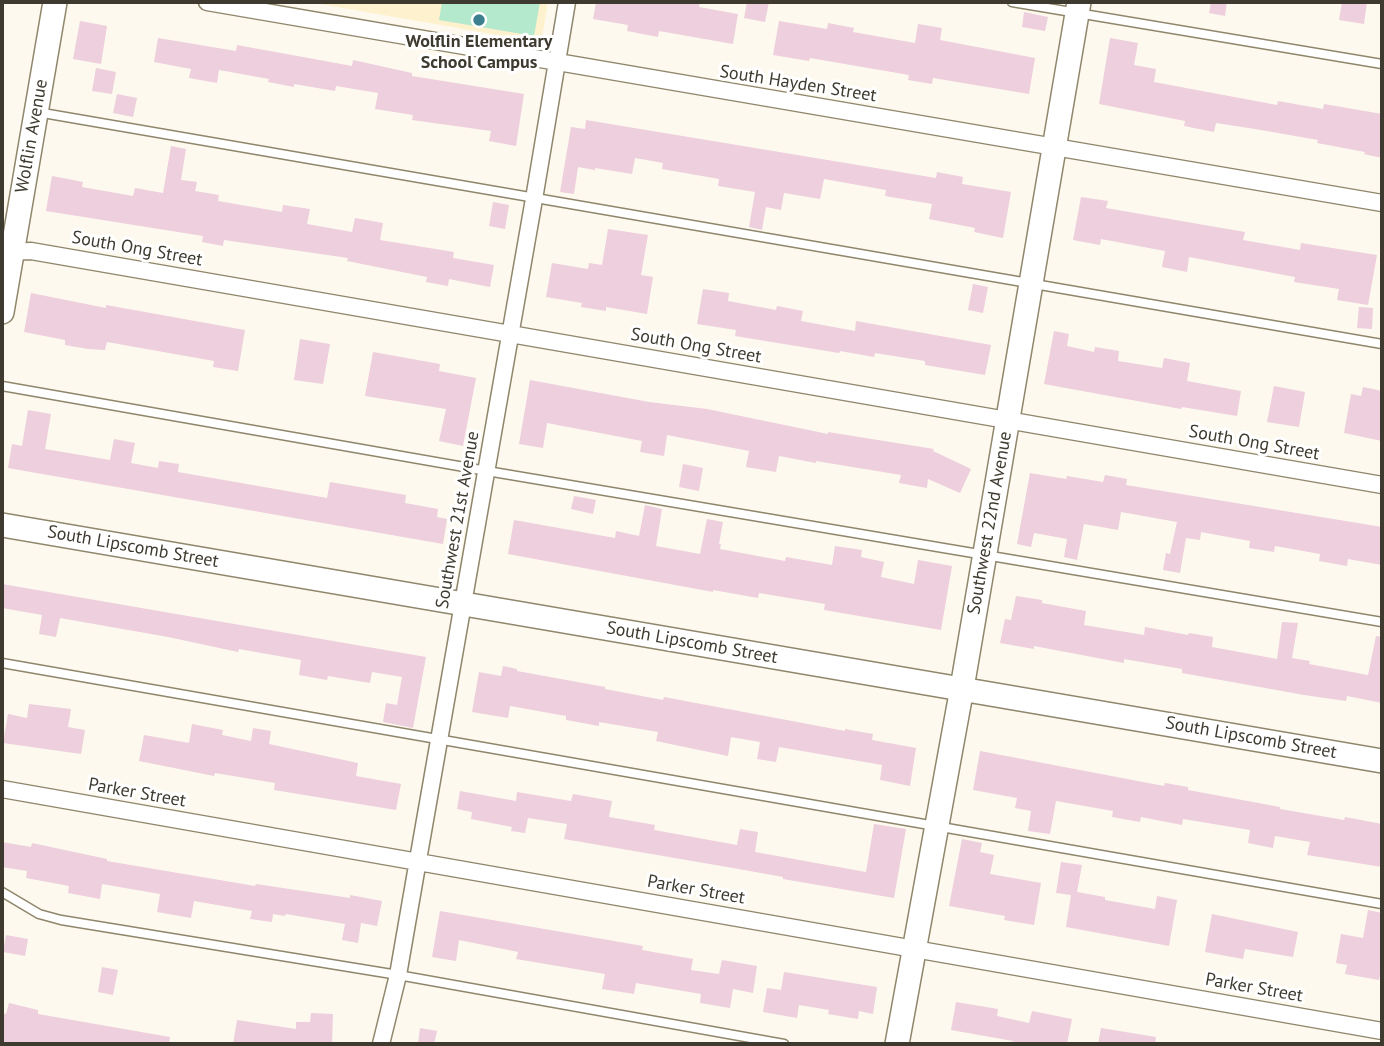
<!DOCTYPE html>
<html>
<head>
<meta charset="utf-8">
<style>
  body { margin:0 }
  #map { position:relative; width:1384px; height:1046px; overflow:hidden; background:#fdf9ee; font-family:"PT Sans",sans-serif }
  canvas { display:block }
  .frame { position:absolute; inset:0; border:4px solid #3e3a2f; pointer-events:none }
</style>
</head>
<body>
<div id="map">
<canvas width="1384" height="1046"></canvas>
<div class="frame"></div>
</div>
<script>
const ctx = document.querySelector('canvas').getContext('2d');
ctx.lineJoin = 'round';
function fill(path, color) {
  ctx.fillStyle = color;
  ctx.fill(path, 'evenodd');
}
function stroke(path, color, width, dash) {
  ctx.strokeStyle = color;
  ctx.lineWidth = width;
  ctx.lineCap = dash ? 'butt' : 'round';
  ctx.setLineDash(dash || []);
  ctx.stroke(path);
}
function label(font, color, halo, rows, align = 'center') {
  ctx.font = font + ' "PT Sans",sans-serif';
  ctx.lineWidth = 6;
  ctx.setLineDash([]);
  ctx.textBaseline = 'middle';
  ctx.strokeStyle = halo;
  ctx.fillStyle = color;
  for (const [text, x, y, turn = 0] of rows) {
    ctx.save();
    ctx.translate(x, y);
    ctx.rotate((+turn || 0) * Math.PI / 180);
    ctx.textAlign = isNaN(turn) ? turn : align;
    if (halo) ctx.strokeText(text, 0, 0);
    ctx.fillText(text, 0, 0);
    ctx.restore();
  }
}
fill(new Path2D(`
  M309 2H548L542 38 538 42Z`), '#fef1cd');
fill(new Path2D(`
  M442 2H540L534 36 439 20Z`), '#b4e9cd');
fill(new Path2D(`
  M596 2H700L699 7 738 14 733 44 659 31 658 37 627 31 628 25 593 19Z
  M747 2H769L765 22 744 18Z
  M1211 2H1227L1225 16 1209 13Z
  M1342 2H1367L1364 24 1339 20Z
  M1024 12 1048 17 1045 31 1022 27Z
  M80 21 107 26 101 64 73 59Z
  M779 21 827 29 828 23 854 28 853 32 915 43 918 24 942 28 940 40 1035 58 1029 94 933 78 932 84 908 80 909 75 810 58 809 61 773 55Z
  M158 38 236 51 237 45 352 66 353 60 412 73V76L524 94 516 146 489 141 491 131 412 120 413 115 375 109 378 93 336 86 335 91 294 84V87L268 82 269 79 219 70 217 83 189 78 191 69 154 62Z
  M1110 38 1138 43 1134 65 1156 69 1154 82 1277 105 1278 101 1323 109 1324 104 1382 114V158L1364 154 1365 152 1317 143 1318 140 1255 129 1216 123 1214 132 1184 126 1185 121 1099 104Z
  M96 68 116 72 112 94 92 91Z
  M117 94 137 98 133 117 113 113Z
  M586 120 936 178 937 172 963 177 962 184 1011 192 1003 238 974 232 975 228 929 219 932 204 885 196 886 190 824 179 820 199 784 193 781 210 766 207 762 230 749 227 755 192 718 186 719 179 662 169 663 163 635 158 632 174 595 168V170L578 167 574 194 560 192 571 127 585 129Z
  M171 146 186 149 181 180 197 182 195 191 219 195 218 201 282 212 283 205 310 209 307 224 352 232 355 218 383 223 380 240 454 252 453 258 494 265 490 287 449 279 448 286 426 282 427 277 347 261 348 258 224 240 223 246 202 242 203 236 46 211 52 176 83 182 82 187 133 196 135 188 163 193Z
  M1081 197 1108 201 1106 208 1245 232 1243 240 1300 250 1301 243 1377 255 1368 305 1337 300 1339 289 1294 282 1295 277 1189 257 1187 272 1162 267 1165 251 1101 239 1100 245 1073 240Z
  M493 202 509 205 505 229 489 226Z
  M608 229 648 235 641 275 653 277 647 314 606 307V311L581 307 582 303 546 297 552 263 588 269 589 263 602 265Z
  M973 284 988 287 983 313 968 310Z
  M703 289 729 293 728 301 776 310 777 306 803 311 801 321 855 331 856 321 991 345 985 375 925 365V361L875 353 874 357 840 351 839 353 735 336 736 330 697 324Z
  M31 293 106 308V305L245 330 238 371 213 367 214 361 107 342 105 350 88 349 65 345V340L24 332Z
  M1359 307 1373 308 1372 329 1357 328Z
  M1054 331 1069 334 1067 346 1094 352 1095 347 1119 351 1118 361 1162 368 1164 358 1190 363 1187 381 1241 391 1237 416 1182 407 1181 409 1044 384Z
  M300 339 330 344 323 384 294 380Z
  M373 352 440 364 439 371 476 378 463 446 439 441 446 409 365 396Z
  M530 380 649 402 707 409 828 434V432L934 449 933 451 971 469 960 493 928 479 927 488 899 483 901 475 816 461V463L779 456 776 472 746 467 749 451 667 435 664 456 640 452 642 441 547 423 543 448 519 444Z
  M1274 386 1305 392 1299 427 1267 422Z
  M1363 387 1382 391V441L1344 433 1351 394 1361 396Z
  M28 410 51 414 45 449 110 460 114 439 135 443 131 463 158 468 159 461 179 464 178 472 327 498 330 482 406 495 405 503 438 509 437 517 447 519 443 544 8 468 12 444 22 446Z
  M683 464 703 468 699 491 679 487Z
  M1030 473 1066 479 1067 476 1103 482 1105 475 1127 479 1126 485 1382 527V565L1348 559 1347 566 1319 561 1320 554 1275 546 1274 552 1249 548 1250 541 1201 532 1200 540 1186 538 1180 573 1163 570 1166 553 1170 554 1177 522 1121 512 1118 530 1084 524 1077 560 1064 557 1067 539 1034 533 1031 547 1017 544Z
  M574 496 596 500 593 514 571 509Z
  M645 505 662 509 656 546 700 554 707 519 723 522 719 544H721L720 549 785 561 786 557 832 565 835 546 862 550 861 557 884 562 881 577 914 584 918 560 952 566 941 630 824 610 825 604 759 593 758 598 713 590V592L508 554 514 520 615 538 616 531 639 536Z
  M2 584 426 657 413 728 383 722 386 703 397 705 402 677 372 672 370 683 328 676 327 680 299 675 301 660 239 649 238 652 168 637 60 618 56 637 39 634 42 615 2 608Z
  M1016 596 1042 600V603L1086 611 1084 625 1144 635 1145 627 1188 635 1189 633 1213 637 1212 647 1277 659 1282 622 1298 623 1292 658 1310 661 1309 664 1368 675 1376 636 1382 637V703L1347 696 1346 701 1304 695 1182 673V669L1124 659V663L1034 646V649L1000 643 1005 619 1011 620Z
  M503 666 517 669V671L605 687V689L663 700 664 697 845 731V729L873 734 872 740 916 748 910 786 880 780 882 765 825 755 779 747 776 762 757 759 760 742 731 737 728 756 656 741 658 732 599 722V726L566 720V716L510 706 508 718 472 712 479 672 501 676Z
  M29 704 71 709 68 727 85 730 81 754 3 743 8 714 27 718Z
  M192 724 223 730 222 735 251 741 253 728 271 731 269 744 358 763 356 776 401 784 396 810 274 790 275 783 215 773 214 776 139 761 144 735 189 743Z
  M980 751 1164 786 1165 783 1188 787V790L1280 807V809L1344 820 1345 817 1382 824V867L1307 855 1310 842 1275 836 1273 848 1248 843 1250 830 1183 819 1182 825 1141 817 1140 822 1112 817 1113 811 1056 801 1050 834 1028 831 1031 811 1015 808 1017 798 973 790Z
  M460 791 516 801 517 792 571 801 573 794 612 801 609 817 655 825 654 830 737 845 740 829 758 832 755 852 866 872 874 824 906 829 894 898 783 879V877L733 868 564 839 567 824 528 818 525 833 511 831 512 827 471 819 472 812 457 809Z
  M962 839 982 843 980 852 994 855 990 874 1041 883 1034 925 1004 920 1005 916 949 906Z
  M2 842 31 847 32 843 107 859V861L255 886 256 884 350 898V895L382 901 377 926 361 923 358 943 342 940 345 924 286 914 285 916 273 914 272 922 250 919 252 911 194 901 191 918 157 912 160 894 102 884 100 899 68 893 69 886 26 878 27 871 2 867Z
  M1061 862 1082 865 1077 892 1105 897V900L1155 909 1157 896 1177 900 1169 946 1066 927 1071 895 1056 893Z
  M1368 910 1382 913V964L1379 980 1345 974 1347 965 1336 963 1341 934 1363 938Z
  M440 911 643 946 642 950 693 959 691 970 719 974 722 960 757 966 753 993 733 989 730 1008 700 1003 701 994 636 983 634 994 602 989 605 974 516 959 518 952 459 940 456 961 432 957Z
  M1212 914 1298 932 1293 957 1245 949 1243 959 1205 952Z
  M6 935 28 939 25 956 3 952Z
  M102 967 118 970 113 995 98 992Z
  M784 972 877 987 873 1014 859 1011 858 1019 828 1014 829 1010 799 1005 797 1018 763 1012 767 988 781 990Z
  M956 1002 998 1009 997 1016 1029 1023 1032 1011 1072 1019 1067 1044H1012L1013 1041 951 1030Z
  M9 1003 38 1010V1014L170 1037 169 1044H2V1013L6 1014Z
  M311 1013 333 1014 332 1044H233L237 1020 296 1029V1022H310Z
  M420 1028 437 1031 434 1044H418Z
  M1101 1028 1156 1037 1155 1044H1098Z`), '#edcfdd');
const lane = new Path2D(`
  M1012 2 1382 64
  M37 112C485 190 934 264 1382 344
  M2 386 487 471 1382 622
  M2 663 1382 904
  M2 892 39 914 61 920 398 975 784 1044`);
const street = new Path2D(`
  M207 2C598 71 991 134 1382 203
  M4 252 31 251 1382 485
  M2 789 1382 1031
  M381 1044 398 975 418 860 534 199 567 2`);
const secondary = new Path2D(`
  M2 312 55 2
  M2 525 1382 761
  M897 1044 962 688 1079 2`);
stroke(lane, '#8f866c', 11);
stroke(street, '#8f866c', 19);
stroke(secondary, '#8f866c', 26);
stroke(lane, '#fff', 8);
stroke(street, '#fff', 16);
stroke(secondary, '#fff', 23);
for (const [x, y, r, color] of [
  [479,20,7,"#3c808f"]
]) {
  const dot = new Path2D();
  dot.arc(x, y, r, 0, 2 * Math.PI);
  ctx.fillStyle = color;
  ctx.fill(dot);
  stroke(dot, '#fff', 2.5);
}
label('bold 18px', '#3e3a2f', '#fff', [
  ["Wolflin Elementary",479,42],
  ["School Campus",479,63]
]);
label('18px', '#3e3a2f', '#fff', [
  ["South Hayden Street",798,84,9],
  ["Wolflin Avenue",32,136,-80],
  ["South Ong Street",137,249,10],
  ["South Ong Street",696,346,10],
  ["South Ong Street",1254,443,10],
  ["Southwest 21st Avenue",458,520,-80],
  ["Southwest 22nd Avenue",990,523,-80],
  ["South Lipscomb Street",133,547,10],
  ["South Lipscomb Street",692,643,10],
  ["South Lipscomb Street",1251,738,10],
  ["Parker Street",137,793,10],
  ["Parker Street",696,890,10],
  ["Parker Street",1254,988,10]
]);
</script>
</body>
</html>
